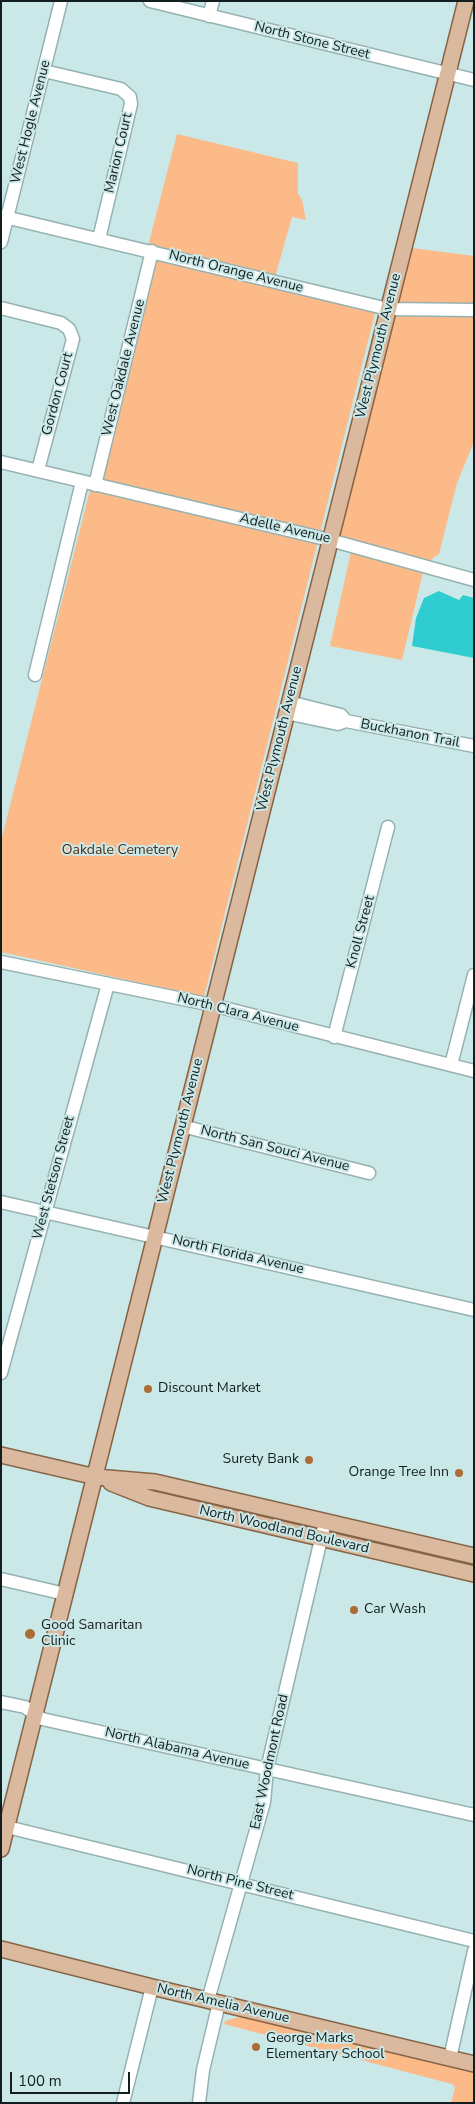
<!DOCTYPE html>
<html>
<head>
<meta charset="utf-8">
<style>
  body { margin:0 }
  #map { position:relative; width:475px; height:2104px; overflow:hidden; background:#cbe8e8; font-family:"Nunito Sans",sans-serif }
  canvas { display:block }
  .frame { position:absolute; inset:0; border:2px solid #131e1e; pointer-events:none }
  .scale { position:absolute; left:10px; top:2072px; width:120px; height:22px; box-sizing:border-box; border:2px solid #131e1e; border-top:0; padding-left:6px; font-size:15px; line-height:18px; white-space:nowrap; color:#131e1e; -webkit-text-stroke:4px #cbe8e8; paint-order:stroke }
</style>
</head>
<body>
<div id="map">
<canvas width="475" height="2104"></canvas>
<div class="frame"></div>
<div class="scale">100 m</div>
</div>
<script>
const ctx = document.querySelector('canvas').getContext('2d');
ctx.lineJoin = 'round';
function fill(path, color) {
  ctx.fillStyle = color;
  ctx.fill(path, 'evenodd');
}
function stroke(path, color, width, dash) {
  ctx.strokeStyle = color;
  ctx.lineWidth = width;
  ctx.lineCap = dash ? 'butt' : 'round';
  ctx.setLineDash(dash || []);
  ctx.stroke(path);
}
function label(font, color, halo, rows, align = 'center') {
  ctx.font = font + ' "Nunito Sans",sans-serif';
  ctx.lineWidth = 4;
  ctx.setLineDash([]);
  ctx.textBaseline = 'middle';
  ctx.strokeStyle = halo;
  ctx.fillStyle = color;
  for (const [text, x, y, turn = 0] of rows) {
    ctx.save();
    ctx.translate(x, y);
    ctx.rotate((+turn || 0) * Math.PI / 180);
    ctx.textAlign = isNaN(turn) ? turn : align;
    if (halo) ctx.strokeText(text, 0, 0);
    ctx.fillText(text, 0, 0);
    ctx.restore();
  }
}
fill(new Path2D(`
  M177 134 298 163V194L302 200 306 220 292 217 275 277 148 246Z
  M412 248 474 256V305H394L403 270Z
  M157 259 375 313 204 997 1 952V841L90 490 98 492Z
  M392 313 474 314V442L457 483 439 554 425 564 335 537Z
  M351 552 423 572 402 660 330 646Z
  M246 2015 474 2068V2103H451L455 2087 452 2084 224 2024 225 2021Z`), '#fbba88');
fill(new Path2D(`
  M439 591 459 600 463 595 474 598V658L412 646 416 618 424 598Z`), '#2fcdcf');
const minor = new Path2D(`
  M150 1 474 80
  M209 16 213 1
  M44 71 121 89 130 97 131 104 99 239
  M1 216 388 309 474 310
  M1 242 61 1
  M1 308 61 323 69 329 73 339 38 470
  M1 462 330 540 474 580
  M95 485 152 251
  M35 675 82 482
  M289 702 341 715 346 721
  M286 713 338 724 346 721 474 746
  M1 962 212 1005 474 1071
  M334 1037 388 827
  M451 1065 474 975
  M182 1126 369 1173
  M1 1202 474 1310
  M1 1373 108 984
  M1 1579 65 1594
  M1 1702 25 1707 42 1719 474 1815
  M7 1827 474 1941
  M208 2000 264 1802 267 1769 325 1522
  M450 2058 474 1951
  M123 2103 152 1987
  M199 2103 203 2070 219 2003`);
const major = new Path2D(`
  M1 1455 96 1477 155 1482 474 1556
  M111 1483 149 1498 474 1574
  M1 1849 466 1
  M1 1949 152 1987 474 2064`);
stroke(minor, '#95b1b1', 15);
stroke(major, '#856447', 18);
stroke(minor, '#fff', 12);
stroke(major, '#dbb99e', 15);
for (const [x, y, r, color] of [
  [148,1389,5,"#ad6c36"],
  [309,1460,5,"#ad6c36"],
  [459,1473,5,"#ad6c36"],
  [354,1610,5,"#ad6c36"],
  [30,1634,6,"#ad6c36"],
  [256,2047,5,"#ad6c36"]
]) {
  const dot = new Path2D();
  dot.arc(x, y, r, 0, 2 * Math.PI);
  ctx.fillStyle = color;
  ctx.fill(dot);
  stroke(dot, '#cbe8e8', 2);
}
label('14px', '#131e1e', '#cbe8e8', [
  ["North Stone Street",312,41,14],
  ["West Hogle Avenue",31,122,-76],
  ["Marion Court",119,153,-77],
  ["North Orange Avenue",236,272,14],
  ["West Plymouth Avenue",379,346,-76],
  ["West Oakdale Avenue",124,368,-76],
  ["Gordon Court",58,394,-75],
  ["Adelle Avenue",285,529,13],
  ["Buckhanon Trail",410,734,11],
  ["West Plymouth Avenue",280,739,-76],
  ["Knoll Street",361,932,-75],
  ["North Clara Avenue",238,1013,14],
  ["West Plymouth Avenue",181,1131,-76],
  ["North San Souci Avenue",275,1149,14],
  ["West Stetson Street",54,1178,-75],
  ["North Florida Avenue",238,1255,13],
  ["North Woodland Boulevard",284,1530,13],
  ["North Alabama Avenue",177,1749,13],
  ["East Woodmont Road",270,1762,-78],
  ["North Pine Street",240,1883,14],
  ["North Amelia Avenue",223,2004,13]
]);
label('14px', '#4f2f14', '#cbe8e8', [
  ["Oakdale Cemetery",120,851]
]);
label('14px', '#131e1e', '#cbe8e8', [
  ["Discount Market",158,1389],
  ["Surety Bank",299,1460,"right"],
  ["Orange Tree Inn",449,1473,"right"],
  ["Car Wash",364,1610],
  ["Good Samaritan",41,1626],
  ["Clinic",41,1642],
  ["George Marks",266,2039],
  ["Elementary School",266,2055]
], 'left');
</script>
</body>
</html>
